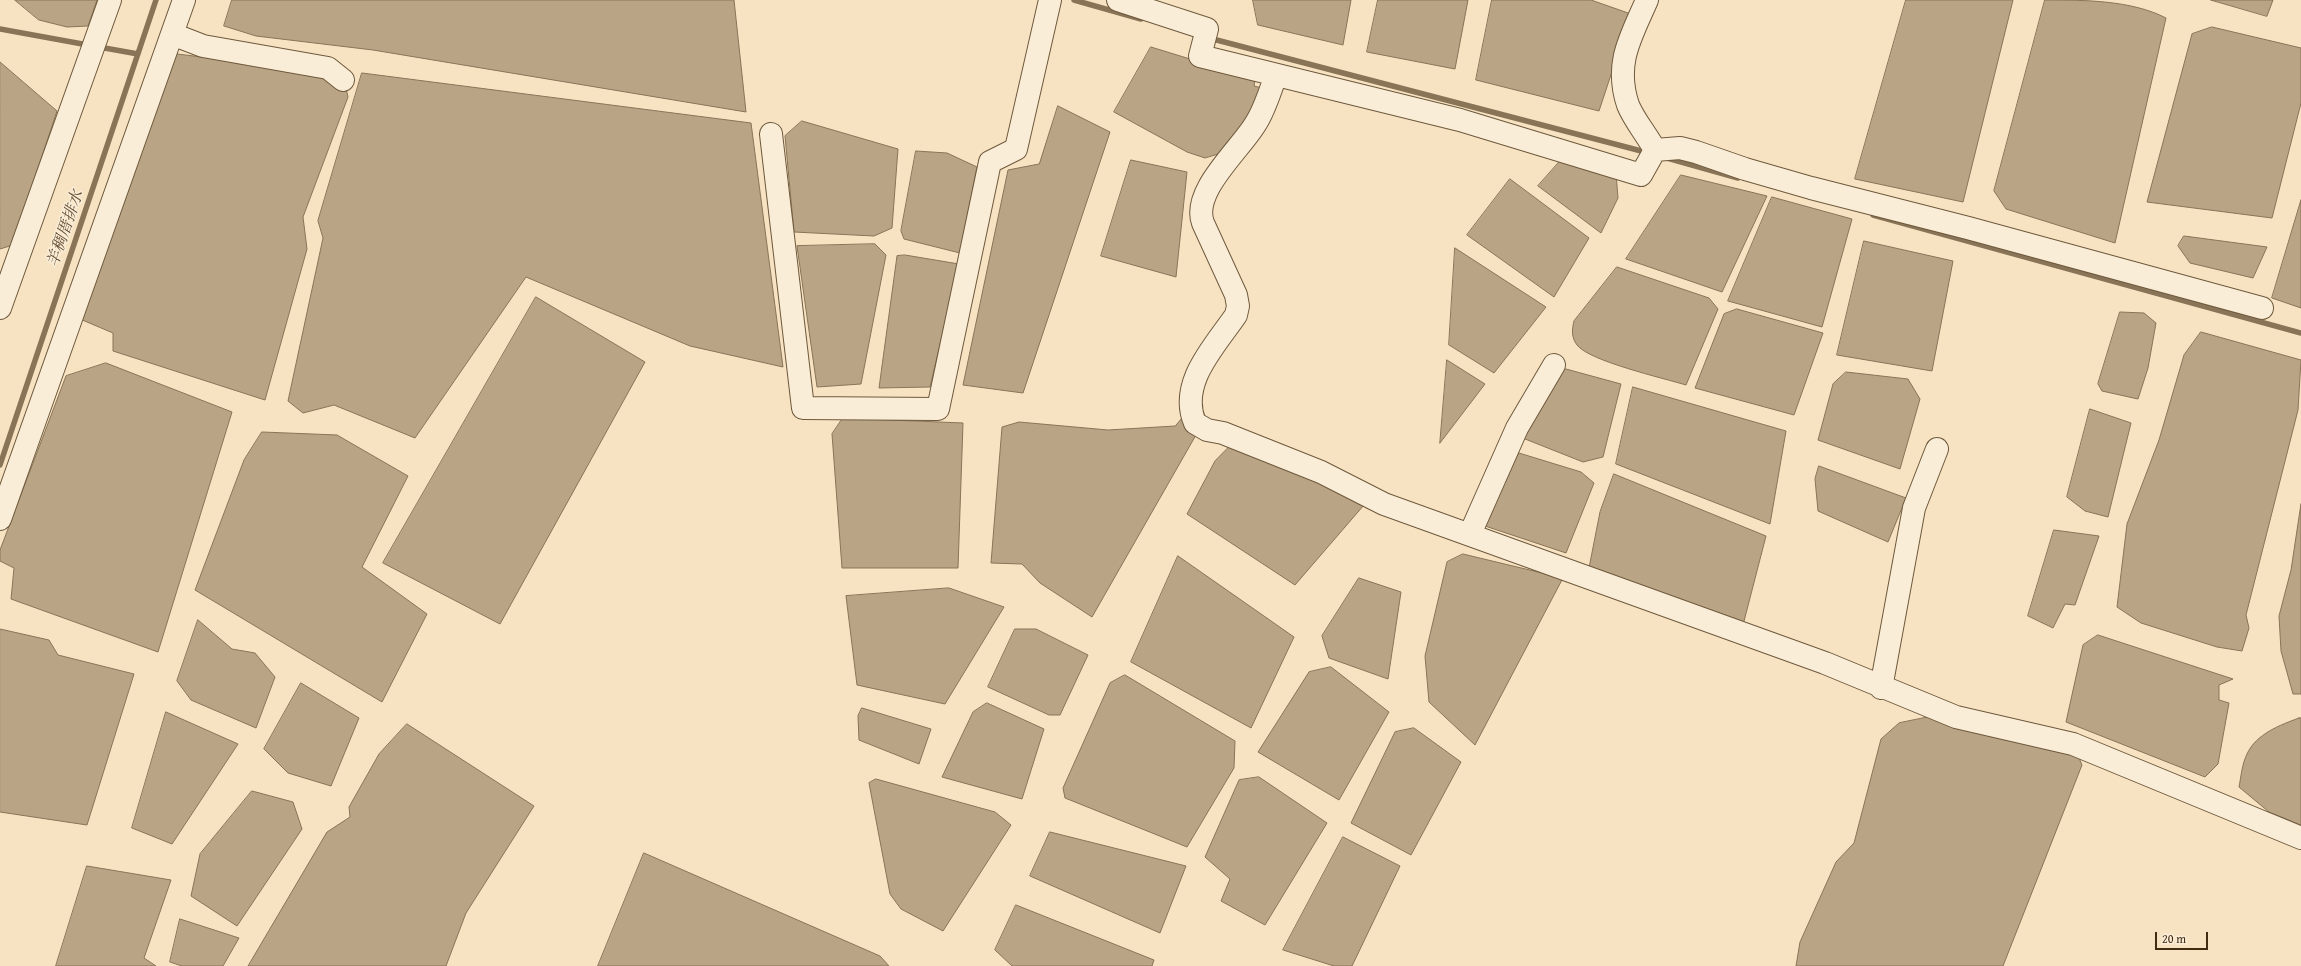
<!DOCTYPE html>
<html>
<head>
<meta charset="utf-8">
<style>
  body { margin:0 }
  #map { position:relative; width:2301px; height:966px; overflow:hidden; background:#f7e3c2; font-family:"Gentium Book Plus",serif }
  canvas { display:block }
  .scale { position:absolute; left:2155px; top:932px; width:53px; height:18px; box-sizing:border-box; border:2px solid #412b11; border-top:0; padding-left:5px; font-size:12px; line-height:14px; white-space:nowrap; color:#412b11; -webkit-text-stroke:3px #faedd7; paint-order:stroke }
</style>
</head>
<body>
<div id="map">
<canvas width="2301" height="966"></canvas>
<div class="scale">20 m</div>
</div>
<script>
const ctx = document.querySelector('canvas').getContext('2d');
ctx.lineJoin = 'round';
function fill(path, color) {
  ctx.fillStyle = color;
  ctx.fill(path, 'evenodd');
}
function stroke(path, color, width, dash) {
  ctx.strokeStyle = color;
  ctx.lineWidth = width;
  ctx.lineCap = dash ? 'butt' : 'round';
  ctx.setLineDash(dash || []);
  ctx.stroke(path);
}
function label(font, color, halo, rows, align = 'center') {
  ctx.font = font + ' "Gentium Book Plus","Noto Serif TC",serif';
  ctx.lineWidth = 3;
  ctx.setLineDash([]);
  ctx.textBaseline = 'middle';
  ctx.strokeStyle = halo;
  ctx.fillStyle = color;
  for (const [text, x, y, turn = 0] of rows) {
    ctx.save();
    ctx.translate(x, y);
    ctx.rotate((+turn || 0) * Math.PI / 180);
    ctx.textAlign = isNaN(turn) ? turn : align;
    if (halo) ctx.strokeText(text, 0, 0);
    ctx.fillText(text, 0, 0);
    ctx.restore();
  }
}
const water = new Path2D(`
  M15 0H97L88 26 67 27 39 20Z
  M232 0H734L746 112 373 50 256 36 224 26Z
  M1253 0H1351L1343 45 1258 25Z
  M1378 0H1468L1455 69 1367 52Z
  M1492 0H1591L1631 14 1599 111 1476 80Z
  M1906 0H2013L1963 202 1855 179Z
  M2045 0C2084 0 2131 0 2166 18L2115 243 2006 209 1994 191Z
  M2211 0H2273L2267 16Z
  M2212 27 2301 48V103L2272 218 2147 202 2192 34Z
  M1151 47 1255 79 1254 86 1266 89 1225 152 1205 158 1187 152 1114 112Z
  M177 54 343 74 348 97 303 217 307 249 265 400 113 351V333L80 319Z
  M0 62 57 111 13 245 0 249Z
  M362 73 751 123 783 367 690 346 526 277 415 438 334 405 303 413 288 401 323 238 318 221Z
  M1058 106 1110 132 1023 393 963 385 1008 170 1039 164Z
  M802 121 898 149 892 228 874 236 794 232 785 136Z
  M916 151 947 153 977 167 960 253 904 239 901 231Z
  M1131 160 1187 172 1176 277 1101 256Z
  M1561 160 1616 173 1618 198 1601 233 1538 186Z
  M1681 175 1767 196 1722 292 1626 259Z
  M1510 179 1589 238 1554 297 1467 235Z
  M1772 197 1852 219 1822 327 1728 301Z
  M2301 200V308L2272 298Z
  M2184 236 2267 247 2253 278 2190 263 2178 246Z
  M1864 241 1953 261 1932 371 1837 355Z
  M875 244 886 255 861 384 817 387 797 246Z
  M1455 248 1546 307 1494 373 1449 345Z
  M905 255 959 264 930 387 879 388 897 256Z
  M1617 267 1709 298 1718 309 1686 385C1663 378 1589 361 1577 345 1571 337 1572 329 1574 321Z
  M536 297 645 362 500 624 383 563Z
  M1737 309 1823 333 1794 415 1695 388 1724 314Z
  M2120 312 2144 313 2156 323 2148 368 2138 399 2102 391 2098 384Z
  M2201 332 2301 360 2298 410 2246 615 2249 628 2242 651 2217 647 2141 623 2117 607 2127 524 2159 440 2184 355Z
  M1447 360 1485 384 1440 443Z
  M106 363 232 412 158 652 11 599 14 568 0 561V550L66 376Z
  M1566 369 1621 384 1603 457 1583 462 1515 435 1545 375Z
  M1846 372 1908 379 1920 399 1900 469 1818 440 1833 384Z
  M1633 387 1786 431 1770 524 1616 464Z
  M2090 409 2131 423 2108 517 2085 511 2067 497Z
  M1184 416 1196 435 1092 617 1040 583 1022 564 991 563 1002 427 1019 422 1108 430 1175 426Z
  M843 418 963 423 958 568H842L832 434Z
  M262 432 337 435 408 476 362 567 427 614 382 702 195 590 244 460Z
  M1238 438 1364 505 1295 585 1187 514 1215 461Z
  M1519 453 1581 472 1594 483 1566 553 1485 526Z
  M1819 466 1906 498 1888 542 1818 511 1815 479Z
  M1614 474 1766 536 1743 625 1589 568 1600 512Z
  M2301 504V694H2293L2281 651 2279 616 2291 570Z
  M2054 530 2099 536 2075 605 2065 604 2053 628 2028 616Z
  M1463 554 1563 578 1475 745 1429 702 1425 656 1447 562Z
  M1178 556 1294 637 1251 728 1131 662Z
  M1359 578 1401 592 1388 679 1329 658 1322 636Z
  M949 588 1004 607 945 704 857 685 846 596Z
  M198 620 232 649 255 653 275 677 256 728 191 700 177 681Z
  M0 629 49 640 58 655 134 674 87 825 0 812Z
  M1015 629H1036L1088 655 1060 715H1049L988 687Z
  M2098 635 2233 679 2219 685V700L2229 703 2218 764 2205 777 2066 722 2083 645Z
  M1331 667 1389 712 1339 800 1258 752 1309 672Z
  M1125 675 1235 741 1234 768 1187 847 1065 798 1063 788 1110 683Z
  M301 683 359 718 331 786 288 773 264 749Z
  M987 703 1044 729 1022 799 942 777 973 712Z
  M862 708 931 729 919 764 859 740 858 716Z
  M166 712 238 744 172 844 132 828Z
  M1928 717 2073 744 2082 765 2003 966H1796L1800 942 1836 862 1854 843 1881 739 1899 723Z
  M2299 718H2301V825L2269 812 2239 787C2241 777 2242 764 2247 754 2256 734 2280 725 2299 718Z
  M407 724 534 806 466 913 446 966H248L327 832 350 817 349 807 379 754Z
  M1414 728 1461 762 1411 855 1351 823 1395 732Z
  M1259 777 1327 823 1265 925 1221 901 1230 879 1205 857 1239 780Z
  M876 779 995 812 1011 825 943 931 901 909 890 894 869 783Z
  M252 791 293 802 302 829 237 926 191 896 200 854Z
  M1050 832 1186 866 1160 933 1030 876Z
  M1343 837 1400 866 1352 966H1334L1283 950Z
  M644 853 880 956 889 966H598Z
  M87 866 171 880 144 958 156 966H56Z
  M1016 905 1154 960 1152 966H1012L995 950Z
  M180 919 239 938 223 966H182L170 962Z`);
fill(water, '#b9a486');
stroke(water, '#897457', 1);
stroke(new Path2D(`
  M1074 0 1141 19
  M0 29 88 45
  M1209 38 1649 153
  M99 47 138 54
  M1667 158 1738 178
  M1873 215 2301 333
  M0 465 156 0`), '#897457', 5.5);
const minor = new Path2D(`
  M1118 0 1207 29 1200 56 1460 120 1641 175 1655 150
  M1647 0C1631 37 1614 63 1628 105 1634 120 1647 135 1655 150L1680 148 1696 152 1745 169 1811 188 1968 228 2262 308
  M172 34 203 46 328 68 343 80
  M1276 75C1270 91 1265 109 1256 123 1241 149 1191 191 1203 223L1236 295 1238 306 1236 315C1215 346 1178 383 1195 423L1207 430 1223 433 1321 472 1384 504 1825 663 1956 717 2073 744 2301 838
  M771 134 803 408 938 409 990 162 1016 149 1050 0
  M0 308 110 0
  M0 519 184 0
  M1470 534 1517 428 1554 365
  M1881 688 1914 508 1937 449`);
stroke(minor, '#6e593d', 24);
stroke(minor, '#faedd7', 22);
label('italic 16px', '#654f34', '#faedd7', [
  ["羊稠厝排水",66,229,-71]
]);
</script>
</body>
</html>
